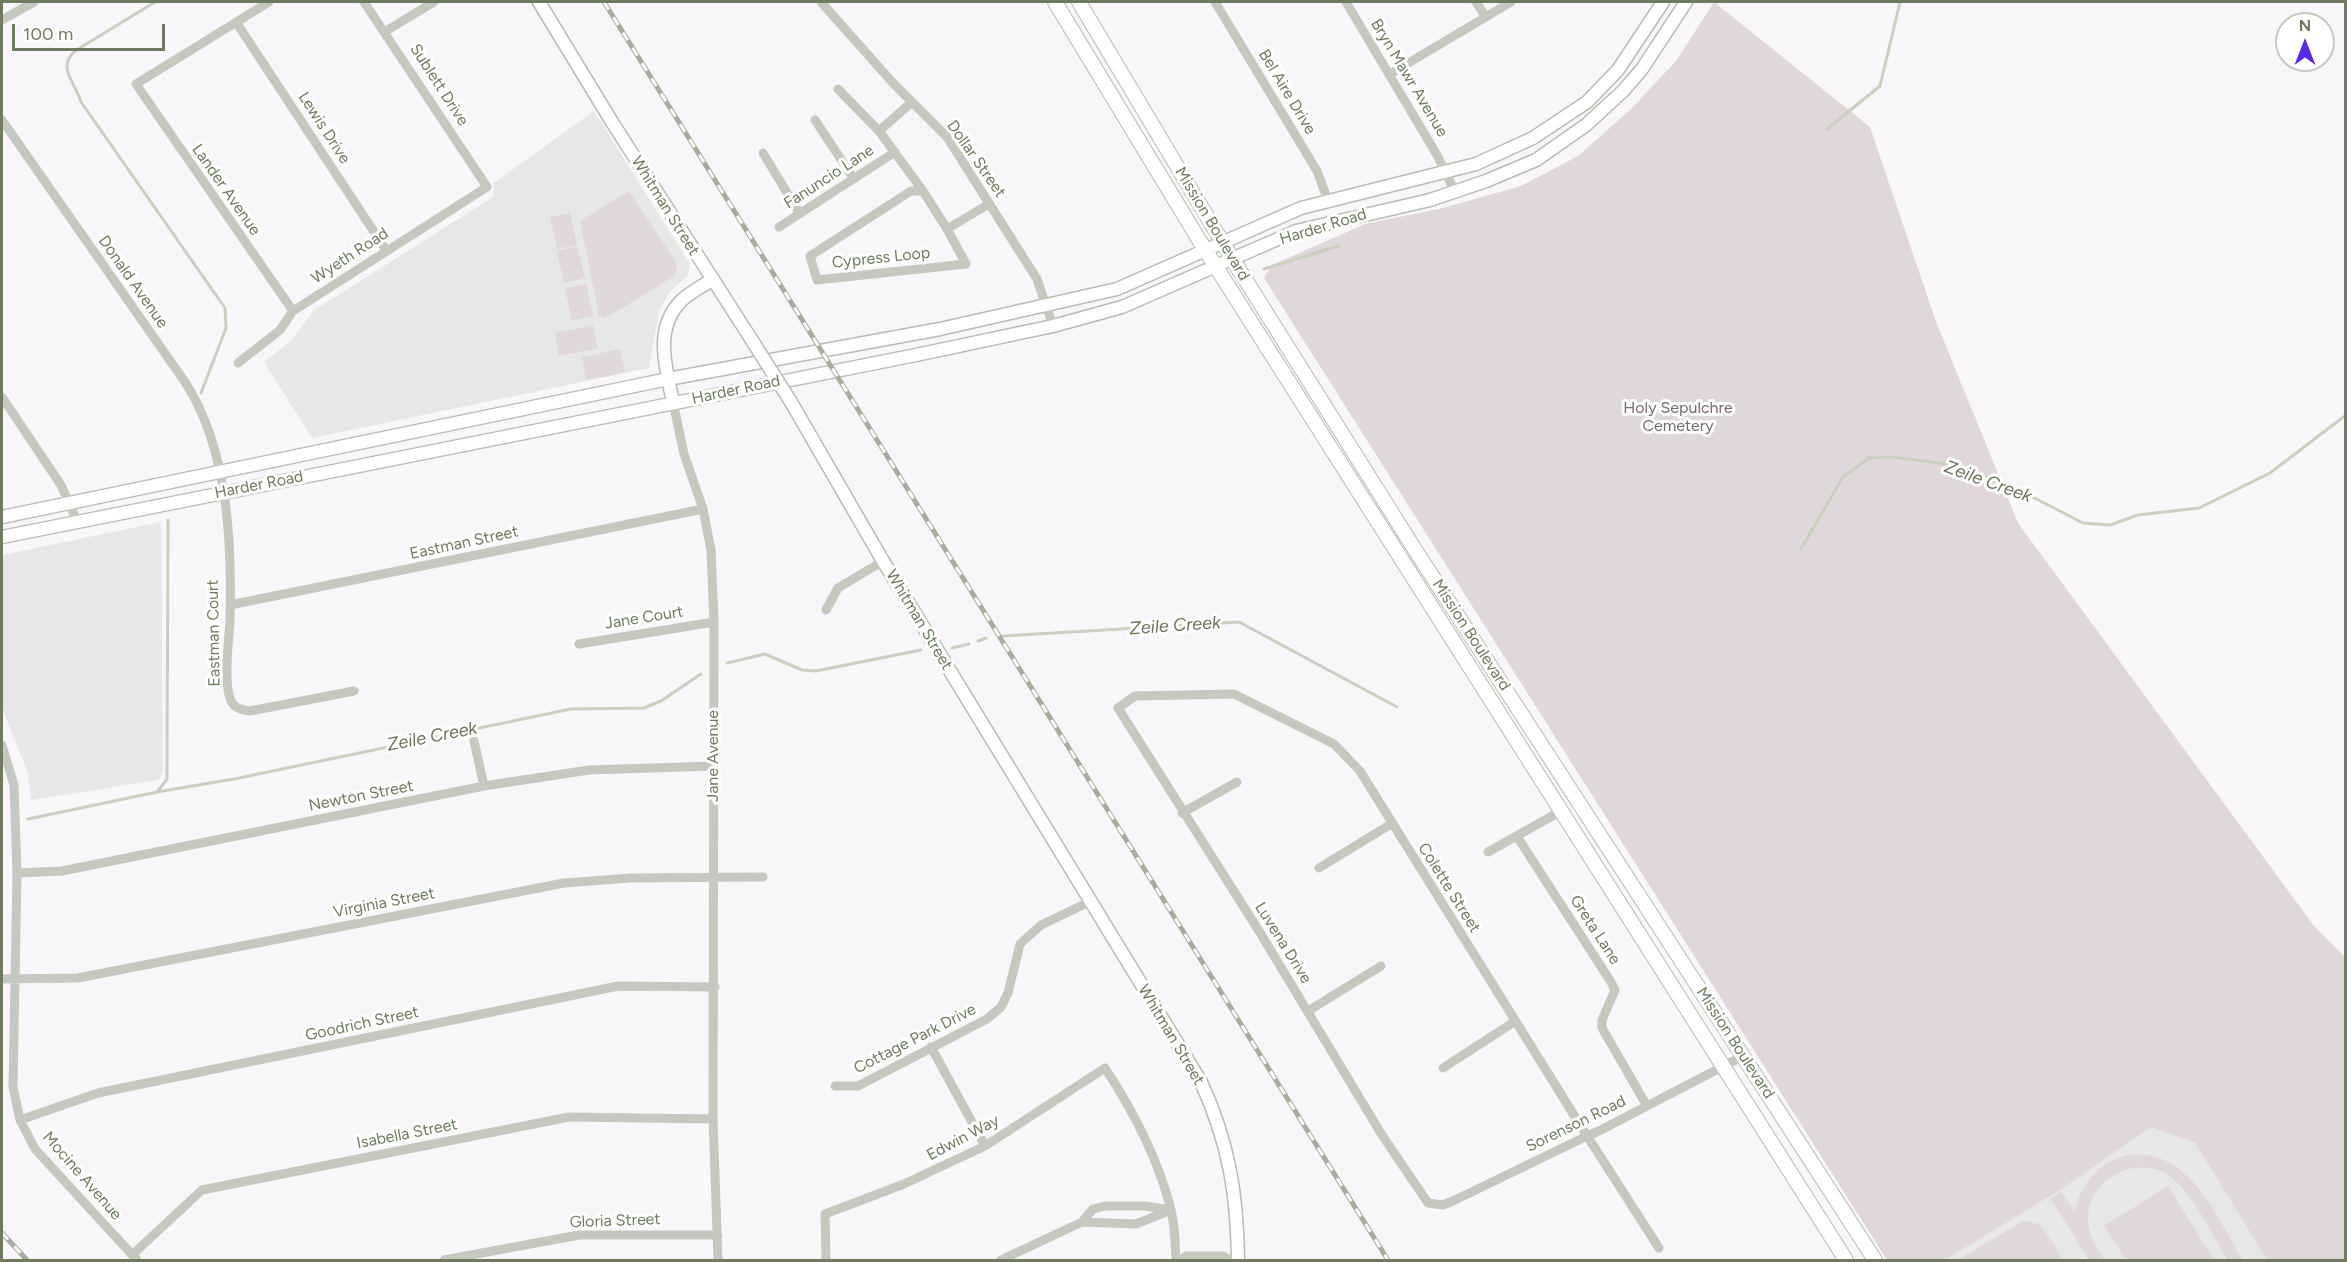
<!DOCTYPE html>
<html>
<head>
<meta charset="utf-8">
<style>
  body { margin:0 }
  #map { position:relative; width:2347px; height:1262px; overflow:hidden; background:#f8f6f8; font-family:Figtree,sans-serif }
  canvas { display:block }
  .frame { position:absolute; inset:0; border:3px solid #6e7b5e; pointer-events:none }
  .north { position:absolute; left:2275px; top:12px; width:60px; height:60px; box-sizing:border-box; background:#fff; border:2px solid #c5cabf; border-radius:50%; rotate:0deg; font-size:16px; font-weight:700; line-height:24px; text-align:center; color:#6e7b5e }
  .north::after { content:''; display:block; margin:auto; width:21px; height:27px; background:#5a29e5; clip-path:polygon(50% 0,100% 100%,50% 72%,0 100%) }
  .scale { position:absolute; left:12px; top:24px; width:153px; height:27px; box-sizing:border-box; border:3px solid #6e7b5e; border-top:0; padding-left:8px; font-size:18px; line-height:21px; white-space:nowrap; color:#6e7b5e; -webkit-text-stroke:4px #fff; paint-order:stroke }
</style>
</head>
<body>
<div id="map">
<canvas width="2347" height="1262"></canvas>
<div class="frame"></div>
<div class="north">N</div>
<div class="scale">100 m</div>
</div>
<script>
const ctx = document.querySelector('canvas').getContext('2d');
ctx.lineJoin = 'round';
function fill(path, color) {
  ctx.fillStyle = color;
  ctx.fill(path, 'evenodd');
}
function stroke(path, color, width, dash) {
  ctx.strokeStyle = color;
  ctx.lineWidth = width;
  ctx.lineCap = dash ? 'butt' : 'round';
  ctx.setLineDash(dash || []);
  ctx.stroke(path);
}
function label(font, color, halo, rows, align = 'center') {
  ctx.font = font + ' Figtree,sans-serif';
  ctx.lineWidth = 6;
  ctx.setLineDash([]);
  ctx.textBaseline = 'middle';
  ctx.strokeStyle = halo;
  ctx.fillStyle = color;
  for (const [text, x, y, turn = 0] of rows) {
    ctx.save();
    ctx.translate(x, y);
    ctx.rotate((+turn || 0) * Math.PI / 180);
    ctx.textAlign = isNaN(turn) ? turn : align;
    if (halo) ctx.strokeText(text, 0, 0);
    ctx.fillText(text, 0, 0);
    ctx.restore();
  }
}
fill(new Path2D(`
  M594 111 690 264 688 276 670 291 659 311 649 368 312 438 264 362 291 341 313 311 493 197 494 183Z
  M161 522 163 770 159 780 31 800 28 773 2 708V555Z
  M2151 1127 2195 1143 2267 1260H1945L2062 1189Z`), '#e7e7e6');
fill(new Path2D(`
  M1714 2 1870 127 1935 319 2018 523 2314 926 2345 957V1260H2267L2195 1143 2151 1127 2062 1189 1945 1260H1887L1264 278 1272 265 1365 224 1443 208 1521 186 1578 156 1630 110 1676 61Z
  M627 192 630 193 676 262 677 268 673 277 604 319 599 316 580 221Z
  M570 213 577 245 557 249 550 217Z
  M577 246 585 278 564 283 557 251Z
  M586 284 593 316 572 321 565 288Z
  M593 325 598 348 559 356 555 333Z
  M620 349 625 372 586 380 582 357Z
  M2131 1154C2192 1151 2216 1217 2243 1260H2228C2213 1237 2193 1194 2171 1177 2136 1152 2085 1180 2088 1223 2090 1238 2097 1249 2105 1260H2089L2051 1199 2061 1192 2075 1212C2081 1182 2100 1161 2131 1154Z
  M2168 1186 2214 1260H2126L2104 1226Z
  M2023 1221 2039 1224 2055 1246 2062 1260H1958Z`), '#e0d7da');
stroke(new Path2D(`
  M155 2 75 51C56 68 76 83 81 102L225 308 226 328 201 393
  M1827 129 1880 86 1900 2
  M1264 269 1338 246
  M1801 549 1843 477 1869 458 1891 457 1948 464 2023 492 2083 523 2110 525 2138 515 2199 508 2270 473 2346 415
  M1003 636 1239 622 1397 707
  M978 641 986 638
  M952 648 969 644
  M727 663 765 654 802 670 816 671 921 650
  M157 792 234 779 571 709 644 708 661 701 701 674
  M28 819 157 792 167 779 168 520`), '#cbcfc1', 3);
const secondary = new Path2D(`
  M539 2 612 122 753 342
  M673 402C666 368 653 328 682 300 691 292 703 286 713 279
  M791 402 883 561 1201 1082C1229 1143 1237 1194 1238 1260
  M2 517 668 379 940 329 1117 289 1301 208 1476 164 1533 138 1587 102 1618 70 1663 2
  M2 537 916 355 1053 326 1122 307 1296 231 1430 200 1486 181 1536 160 1586 125 1623 91 1642 69 1686 2`);
const primary = new Path2D(`
  M1055 2 1204 248 1846 1260
  M1079 2 1233 260 1412 545 1875 1260`);
stroke(secondary, '#b7bdb1', 15);
stroke(primary, '#b6bbb0', 16);
stroke(new Path2D(`
  M269 2 136 84 293 311
  M821 2 893 83 947 137 1037 279 1053 326
  M1215 2 1317 171 1328 201
  M1346 2 1437 155 1454 190
  M1476 2 1486 17
  M2 20 34 2
  M236 22 386 250
  M386 31 434 2
  M1390 74 1511 2
  M838 89 879 131 923 191
  M2 120 185 382C228 448 232 542 230 619 229 640 223 683 231 701 235 709 243 710 250 711L354 691
  M815 120 854 179
  M879 131 912 102
  M763 153 800 214
  M779 227 895 152
  M947 229 966 264 817 280 810 256 911 191H923L947 229 989 204
  M238 363 280 330 293 311 487 187 364 2
  M2 397 61 485 78 523
  M673 402 684 454 703 509 711 550 714 622 713 1119 718 1260
  M230 605 703 509
  M826 610 838 588 883 561
  M579 644 714 622
  M474 741 484 786
  M2 745 14 785 17 873 13 1087 20 1120 35 1149 137 1260
  M1182 813 1237 782
  M1518 838 1611 982 1615 990 1602 1020V1028L1647 1106
  M1488 852 1561 811
  M1319 868 1391 824
  M17 873 62 871 484 786 589 770 713 766
  M2 979 78 978 564 883 631 878 763 877
  M1308 1011 1381 966
  M931 1047 985 1146
  M1443 1068 1514 1022
  M835 1086H858L987 1019 1001 1007 1008 993 1020 944 1041 925 1089 902
  M20 1120 98 1093 618 986 715 987
  M1082 1222 1136 1224 1171 1210
  M1659 1248 1593 1145 1587 1136 1360 771 1334 744 1234 694 1135 696 1118 708 1259 931 1382 1135 1428 1203 1443 1205 1453 1201 1587 1136 1599 1131 1743 1056
  M132 1255 202 1190 569 1117 713 1119
  M444 1260 579 1235H718
  M826 1260 825 1214 904 1184 985 1146 1105 1068C1134 1112 1158 1158 1171 1210 1175 1226 1175 1244 1176 1260
  M1001 1260 1082 1222 1093 1209 1105 1206H1145L1171 1210
  M1181 1260 1186 1256H1223L1230 1260`), '#c4c8bf', 9);
stroke(secondary, '#fff', 12);
stroke(primary, '#fff', 14);
const rail = new Path2D(`
  M604 2 1388 1260
  M2 1233 27 1260`);
stroke(rail, '#a6ad9e', 5);
stroke(rail, '#fff', 3, [9]);
const secondaryBridge = new Path2D(`
  M753 342 791 402`);
stroke(secondaryBridge, '#b7bdb1', 15, []);
stroke(secondaryBridge, '#fff', 12);
label('16px', '#6e7b5e', '#fff', [
  ["Bryn Mawr Avenue",1409,78,59],
  ["Sublett Drive",439,85,57],
  ["Bel Aire Drive",1287,92,59],
  ["Lewis Drive",324,128,57],
  ["Dollar Street",976,159,55],
  ["Fanuncio Lane",829,177,-33],
  ["Lander Avenue",226,190,55],
  ["Whitman Street",665,206,58],
  ["Mission Boulevard",1212,224,59],
  ["Harder Road",1323,227,-17],
  ["Wyeth Road",350,256,-33],
  ["Cypress Loop",881,258,-6],
  ["Donald Avenue",133,282,55],
  ["Harder Road",736,390,-12],
  ["Harder Road",259,485,-11],
  ["Eastman Street",464,543,-12],
  ["Jane Court",644,618,-9],
  ["Whitman Street",919,620,59],
  ["Eastman Court",214,633,-91],
  ["Mission Boulevard",1471,635,57],
  ["Jane Avenue",713,756,-90],
  ["Newton Street",361,796,-11],
  ["Colette Street",1449,888,58],
  ["Virginia Street",384,903,-11],
  ["Greta Lane",1595,930,57],
  ["Luvena Drive",1283,943,58],
  ["Goodrich Street",362,1024,-12],
  ["Whitman Street",1171,1035,59],
  ["Cottage Park Drive",915,1039,-27],
  ["Mission Boulevard",1735,1043,57],
  ["Sorenson Road",1576,1124,-26],
  ["Isabella Street",407,1134,-11],
  ["Edwin Way",963,1138,-28],
  ["Mocine Avenue",82,1176,49],
  ["Gloria Street",615,1221,-2]
]);
label('16px', '#7e666a', '#fff', [
  ["Holy Sepulchre",1678,408],
  ["Cemetery",1678,426]
]);
label('italic 18px', '#6c7458', '#fff', [
  ["Zeile Creek",1988,482,20],
  ["Zeile Creek",1175,626,-4],
  ["Zeile Creek",432,737,-11]
]);
</script>
</body>
</html>
